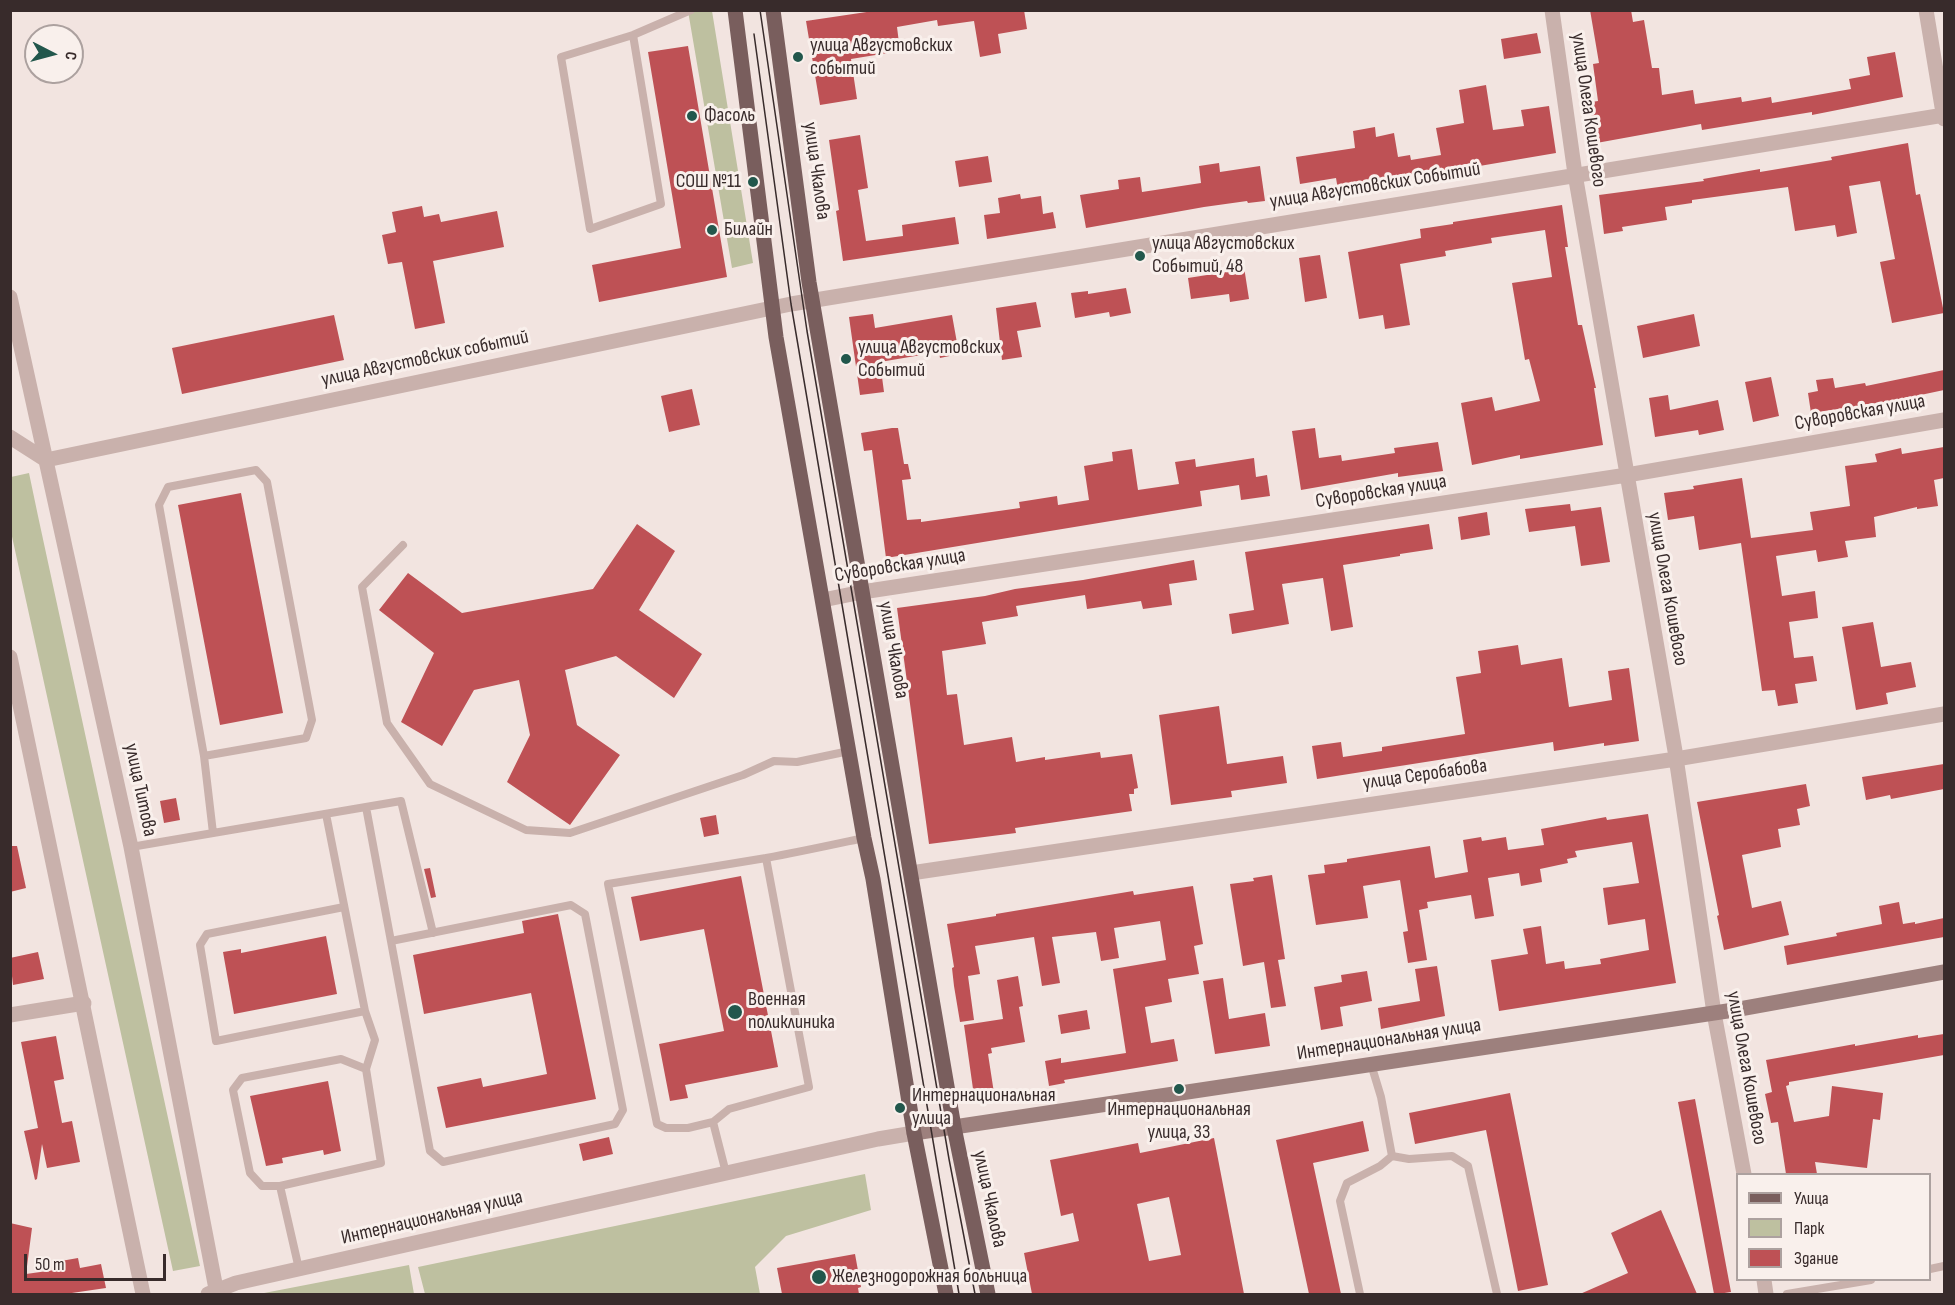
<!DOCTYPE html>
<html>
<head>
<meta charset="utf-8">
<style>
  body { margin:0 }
  #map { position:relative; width:1955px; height:1305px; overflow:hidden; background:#f2e4e0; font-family:"Sofia Sans Condensed",sans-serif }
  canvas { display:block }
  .frame { position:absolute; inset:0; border:12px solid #382b2b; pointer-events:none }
  .legend { position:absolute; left:1736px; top:1173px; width:195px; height:108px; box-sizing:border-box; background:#f9f0ec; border:2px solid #aca19f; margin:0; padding:8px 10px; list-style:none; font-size:18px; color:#382b2b }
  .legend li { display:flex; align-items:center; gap:12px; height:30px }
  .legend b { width:30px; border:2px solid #aca19f }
  .north { position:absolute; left:24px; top:24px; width:60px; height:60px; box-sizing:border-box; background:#f9f0ec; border:2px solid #aca19f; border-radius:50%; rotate:96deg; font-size:16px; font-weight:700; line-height:24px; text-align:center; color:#382b2b }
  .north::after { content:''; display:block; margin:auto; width:21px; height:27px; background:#22574c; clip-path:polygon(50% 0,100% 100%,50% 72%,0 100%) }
  .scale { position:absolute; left:24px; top:1254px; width:142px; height:27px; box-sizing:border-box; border:3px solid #382b2b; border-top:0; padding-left:8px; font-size:18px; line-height:21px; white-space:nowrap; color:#382b2b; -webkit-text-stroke:4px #f9f0ec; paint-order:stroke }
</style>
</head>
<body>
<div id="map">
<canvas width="1955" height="1305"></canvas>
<div class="frame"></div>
<ul class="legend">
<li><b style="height:8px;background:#795e5d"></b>Улица</li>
<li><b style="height:16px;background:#bec0a0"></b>Парк</li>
<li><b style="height:16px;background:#be5155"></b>Здание</li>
</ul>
<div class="north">С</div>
<div class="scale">50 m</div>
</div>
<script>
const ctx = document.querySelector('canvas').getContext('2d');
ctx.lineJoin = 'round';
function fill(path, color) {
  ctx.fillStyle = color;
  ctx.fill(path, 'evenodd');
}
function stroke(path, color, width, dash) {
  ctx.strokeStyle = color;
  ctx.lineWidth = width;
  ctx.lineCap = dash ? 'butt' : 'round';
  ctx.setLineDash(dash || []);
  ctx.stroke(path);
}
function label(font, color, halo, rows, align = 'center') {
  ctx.font = font + ' "Sofia Sans Condensed",sans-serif';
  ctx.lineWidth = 6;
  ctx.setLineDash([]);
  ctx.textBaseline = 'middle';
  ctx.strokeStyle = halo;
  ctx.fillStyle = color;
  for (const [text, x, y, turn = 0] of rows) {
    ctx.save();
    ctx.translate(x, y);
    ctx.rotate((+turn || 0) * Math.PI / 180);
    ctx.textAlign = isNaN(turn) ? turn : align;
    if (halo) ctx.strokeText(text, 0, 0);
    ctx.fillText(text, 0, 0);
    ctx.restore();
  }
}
fill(new Path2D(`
  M688 11H712L753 263 732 268Z
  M29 473 38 516 200 1266 173 1271 11 532V477Z
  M865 1174 871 1210 786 1236 755 1267 760 1294H425L418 1267Z
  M409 1265 414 1294H259Z`), '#bec0a0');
fill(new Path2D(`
  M880 10H1024L1027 29 998 34 1001 53 980 57 974 21 938 26 937 20 897 27 900 51 851 59 857 99 820 105 806 21Z
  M1590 10H1631L1633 22 1644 20 1652 68H1659L1662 95 1693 90 1695 104 1741 97 1742 102 1771 97 1772 103 1851 89 1849 79 1870 75 1867 57 1895 52 1903 97 1812 115V112L1702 130 1701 124 1591 144 1585 103 1598 101 1593 64 1599 63Z
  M1537 33 1541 53 1504 59 1501 39Z
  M688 46 727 277 599 302 592 265 681 248 648 52Z
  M1486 85 1493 130 1524 126 1521 110 1549 106 1556 153 1338 190 1336 178 1300 184 1296 157 1355 148 1353 131 1375 127 1376 137 1394 133 1398 157 1410 155 1411 160 1441 155 1436 128 1464 123 1459 90Z
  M860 135 868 188 858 190 866 241 903 236 902 225 955 217 959 244 843 261 836 211 839 210 829 140Z
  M1908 143 1916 195 1920 194 1944 313 1892 323 1880 262 1895 259 1880 181 1849 186 1857 233 1837 237 1835 225 1795 231 1788 187 1692 200V203L1665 207 1667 220 1622 227 1623 231 1604 234 1599 195 1704 181 1703 179 1760 169V172L1832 160 1831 157Z
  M988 156 992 182 959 187 955 161Z
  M1219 163 1220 172 1260 166 1265 201 1248 203 1247 201 1204 207 1086 228 1080 195 1119 189 1118 180 1140 177 1142 192 1201 183 1199 166Z
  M1020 194 1021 199 1041 196 1043 214 1053 212 1056 228 987 239 984 215 1000 213 998 198Z
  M1562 205 1568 247H1565L1578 325H1582L1596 388H1594L1603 445 1520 459V455L1472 465 1461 403 1492 397 1495 411 1540 401 1529 359 1525 360 1512 283 1552 277 1545 230 1491 238 1492 243 1445 251 1446 256 1400 264 1410 325 1385 329 1383 315 1359 319 1348 252 1421 238 1420 229 1453 224V222Z
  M422 206 424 217 439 214 441 222 497 211 504 247 433 261 445 323 415 329 402 262 388 264 382 235 396 232 392 212Z
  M1320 255 1327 298 1305 302 1299 258Z
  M1244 267 1249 299 1230 302 1229 294 1191 299 1188 278 1226 272V270Z
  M1126 288 1131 313 1110 317 1109 312 1075 318 1071 293 1088 291V294Z
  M1036 302 1041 327 1017 331 1022 357 1002 360 996 308Z
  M873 314 875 328 952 315 959 354 940 358 939 352 880 362 884 392 860 395 849 317Z
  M1694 314 1700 346 1643 358 1637 326Z
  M334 315 344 360 182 394 172 348Z
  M1944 370V390L1897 400 1811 413 1808 393 1818 391 1816 380 1833 378 1835 388 1865 383 1866 386Z
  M1771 377 1779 416 1753 422 1745 382Z
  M692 389 700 425 669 432 661 396Z
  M1668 395 1670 410 1718 400 1724 430 1699 435 1698 430 1655 437 1649 398Z
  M892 428H898L904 464H908L911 479 902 480 907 520 921 519V522L1020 508 1019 502 1057 496 1058 505 1089 500 1084 466 1113 461 1112 452 1132 449 1138 490 1179 484 1175 462 1195 459 1196 467 1254 458 1256 477 1267 475 1270 496 1241 500 1239 485 1200 491 1202 506 886 558 872 450 864 451 861 433Z
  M1315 428 1319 458 1341 455 1342 461 1395 453 1394 448 1438 442 1443 471 1398 477V473L1301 490 1292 431Z
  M1944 447V478L1934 480 1938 506 1917 509V507L1874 517 1876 537 1845 541 1848 557 1818 562 1816 550 1776 556 1782 596 1815 591 1818 618 1789 622 1794 658 1813 656 1817 681 1795 684 1798 703 1778 706 1775 690 1762 691 1741 543 1699 550 1694 516 1668 520 1664 493 1694 489 1693 486 1742 478 1751 538 1813 530 1810 512 1850 506 1845 466 1877 462 1875 454 1901 448 1902 454Z
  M241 493 283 713 220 725 178 505Z
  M1570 504 1571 511 1601 507 1610 562 1581 566 1575 526 1529 532 1525 509Z
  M1487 512 1490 535 1461 540 1458 517Z
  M637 524 675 551 639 610 702 654 674 698 616 656 565 670 577 725 620 755 570 825 507 782 530 735 519 680 474 690 442 746 401 722 434 653 379 610 408 573 462 613 593 589Z
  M1429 524 1433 549 1400 554V556L1343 565 1353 627 1331 631 1323 578 1282 584 1289 624 1232 634 1229 614 1254 610 1245 552Z
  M1194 560 1197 580 1169 584 1172 605 1143 609 1141 601 1087 609 1085 595 1016 606 1018 616 982 622 986 644 942 651 947 695 957 694 964 745 1012 737 1016 762 1045 757V760L1100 752 1101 758 1132 754 1138 788 1134 789V794H1129L1132 811 1015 828 1016 833 929 844 897 608 985 596 1015 589 1083 580Z
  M1873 622 1881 667 1911 662 1916 687 1886 693 1888 704 1856 710 1842 627Z
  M1518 645 1521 665 1562 658 1569 707 1612 700 1608 671 1629 668 1639 741 1604 746V743L1554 751 1553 742 1317 779 1312 746 1341 742 1343 757 1382 751V747L1465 734 1456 677 1481 673 1478 651Z
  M1219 706 1227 764 1283 756 1287 783 1231 791 1232 797 1171 805 1159 715Z
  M1944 764V789L1891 799 1890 795 1866 800 1862 777Z
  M1806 784 1810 806 1797 809 1800 825 1778 829 1781 847 1742 855 1752 908 1781 901 1789 935 1724 950 1717 916 1719 915 1697 802Z
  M176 798 180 820 164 823 160 801Z
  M1648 814 1676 983 1499 1011 1491 960 1528 954 1523 929 1541 926 1546 964 1564 961 1565 969 1601 964 1600 959 1649 950 1645 919 1608 925 1603 888 1639 883 1632 842 1575 851 1577 857 1567 859 1568 863 1540 869 1542 882 1521 886 1519 873 1488 878 1494 916 1475 919 1471 895 1427 902 1428 908 1419 910 1427 960 1408 963 1403 932 1408 931 1400 880 1363 886 1368 918 1316 925 1308 875 1325 873 1324 865 1347 862V859L1430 846 1435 878 1468 872 1463 840 1481 837 1482 841 1506 837 1508 850 1544 845 1541 829 1606 817 1607 820Z
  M716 815 719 834 704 837 700 818Z
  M10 846H17L26 888 10 892Z
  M430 868 436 897 431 898 424 869Z
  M1272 875 1285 959 1278 960 1286 1006 1271 1008 1264 962 1243 966 1230 884 1254 881 1253 878Z
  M741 876 778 1067 685 1085 688 1098 670 1101 659 1044 724 1031 704 929 640 941 631 897Z
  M1193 886 1203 944 1194 946 1199 974 1168 979 1172 1002 1145 1007 1151 1043 1174 1039 1178 1061 1064 1080 1065 1083 1049 1086 1045 1061 1061 1058V1063L1126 1053 1113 969 1166 960 1160 921 1114 928 1119 958 1101 961 1096 932 1052 937 1060 983 1042 986 1034 937 975 946 980 974 968 976 974 1020 960 1022 954 986 952 968 954 967 947 924 996 916V914L1133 891 1134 895Z
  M1899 902 1903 924 1915 922V924L1944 918V937L1787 965 1784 946 1837 936 1836 933 1882 924 1879 906Z
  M558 914 596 1099 446 1128 437 1087 481 1078 483 1087 547 1074 531 993 424 1014 413 955 524 933 522 921Z
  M326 936 337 994 234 1014 223 952 241 949V953Z
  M38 952 44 979 13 985 10 958Z
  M1437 966 1445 1016 1381 1029 1378 1008 1420 1001 1415 969Z
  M1367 971 1372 1001 1340 1007 1343 1026 1321 1030 1314 987 1342 982 1341 975Z
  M1018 976 1023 1006 1019 1007 1025 1042 991 1048 992 1053 988 1054 994 1093 974 1096 964 1025 1003 1019 997 980Z
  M1223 978 1229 1019 1265 1013 1270 1046 1215 1054 1203 981Z
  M1087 1010 1090 1029 1061 1034 1058 1015Z
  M1944 1034V1055L1789 1082V1085L1786 1086 1794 1122 1829 1116 1832 1086 1883 1093 1880 1120 1873 1119 1867 1168 1815 1162 1817 1174H1786L1778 1122 1771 1123 1765 1094 1772 1092 1766 1060 1855 1044V1046L1918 1035V1038Z
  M56 1036 64 1079 54 1081 62 1123 72 1121 80 1162 47 1168 42 1144 37 1179 35 1180 24 1131 38 1128 21 1042Z
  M328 1081 341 1151 324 1155 323 1150 282 1158 283 1163 266 1166 250 1096Z
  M1510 1093 1548 1285 1518 1291 1486 1130 1415 1144 1409 1113Z
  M1695 1099 1731 1292 1718 1294H1714L1678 1102Z
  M1363 1121 1369 1151 1313 1163 1341 1294H1309L1276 1140Z
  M609 1137 613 1154 583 1161 579 1144Z
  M1214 1138 1244 1294H1032L1024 1253 1079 1241 1073 1213 1061 1216 1050 1160 1138 1143 1140 1153ZM1169 1197 1181 1255 1149 1261 1137 1204Z
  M1661 1210 1697 1294H1580L1628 1273 1611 1233Z
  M10 1223 32 1228 26 1274 62 1269 61 1261 78 1258 80 1268 101 1264 106 1288 65 1294H10Z
  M855 1254 861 1287 858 1288 859 1294H782L777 1268Z`), '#be5155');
stroke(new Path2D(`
  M633 35 661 204 590 229 561 57 633 35 691 10
  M403 545 362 587 387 723 430 784 526 830 570 833 743 775 774 761 797 762 849 751
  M204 756 306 738 312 720 267 482 256 470 168 487 159 505 204 756 213 833
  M366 807 430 1151 443 1162 615 1124 623 1110 585 914 571 905 391 941
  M326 814 365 1011 375 1040 366 1069 381 1163 280 1186H262L250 1173 233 1090 242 1078 341 1059 366 1069
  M131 847 401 801 433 933
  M766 858 809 1087 729 1109 713 1122 688 1128H666L657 1124 608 884 766 858C799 852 831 845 864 838
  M344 907 207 934 200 945 216 1041 365 1011
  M1371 1064 1381 1097 1392 1156
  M713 1122 726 1173
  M1392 1156 1409 1159 1452 1156 1468 1166 1497 1294
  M280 1186 299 1269
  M1930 1269 1944 1266
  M1360 1294 1340 1201 1347 1183 1380 1166 1392 1156
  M1787 1294 1871 1280`), '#c9b1ac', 8);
stroke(new Path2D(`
  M1552 10 1575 174 1675 751 1714 1013 1744 1174
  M1926 10 1944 119
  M46 460 791 304 1944 115
  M823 600 862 592 1627 475 1944 420
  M911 873 1676 759 1944 714
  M10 1015 84 1003
  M1764 1280 1766 1294
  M208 1294 236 1283 878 1139 914 1133`), '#c9b1ac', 15);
stroke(new Path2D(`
  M10 297 131 847 217 1294
  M10 437 46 460
  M10 657 143 1294`), '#c9b1ac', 15);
stroke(new Path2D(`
  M914 1133 1734 1010 1944 972`), '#9d807d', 15);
stroke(new Path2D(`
  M735 10 776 337 864 838 873 879 914 1133 946 1294
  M773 10 809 282 954 1127 988 1294`), '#795e5d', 15);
stroke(new Path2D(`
  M760 10 807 331 949 1159 975 1294
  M754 34 791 304 959 1294`), '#382b2b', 1.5);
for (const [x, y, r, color] of [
  [798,57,6,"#22574c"],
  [692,116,6,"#22574c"],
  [753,182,6,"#22574c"],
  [712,230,6,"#22574c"],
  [1140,256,6,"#22574c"],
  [846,359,6,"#22574c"],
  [735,1012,8,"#22574c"],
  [1179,1089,6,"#22574c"],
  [900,1108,6,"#22574c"],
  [819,1277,8,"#22574c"]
]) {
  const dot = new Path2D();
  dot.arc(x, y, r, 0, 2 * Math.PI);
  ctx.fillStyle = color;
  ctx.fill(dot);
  stroke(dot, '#f9f0ec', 2);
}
label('20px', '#382b2b', '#f9f0ec', [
  ["улица Августовских",810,46],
  ["событий",810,69],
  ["Фасоль",704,116],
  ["СОШ №11",741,182,"right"],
  ["Билайн",724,230],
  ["улица Августовских",1152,244],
  ["Событий, 48",1152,267],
  ["улица Августовских",858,348],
  ["Событий",858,371],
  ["Военная",748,1000],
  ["поликлиника",748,1023],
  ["Интернациональная",912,1096],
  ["улица",912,1119],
  ["Интернациональная",1179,1110,"center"],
  ["улица, 33",1179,1133,"center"],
  ["Железнодорожная больница",832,1277]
], 'left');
label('20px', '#382b2b', '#f9f0ec', [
  ["улица Олега Кошевого",1588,110,82],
  ["улица Чкалова",816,171,82],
  ["улица Августовских Событий",1375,186,-9],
  ["улица Августовских событий",425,359,-12],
  ["Суворовская улица",1860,413,-10],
  ["Суворовская улица",1381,492,-9],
  ["Суворовская улица",900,566,-9],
  ["улица Олега Кошевого",1667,589,80],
  ["улица Чкалова",893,650,80],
  ["улица Серобабова",1425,775,-8],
  ["улица Титова",140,790,78],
  ["Интернациональная улица",1389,1040,-9],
  ["улица Олега Кошевого",1746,1068,80],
  ["улица Чкалова",989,1199,78],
  ["Интернациональная улица",432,1218,-13]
]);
</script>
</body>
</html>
